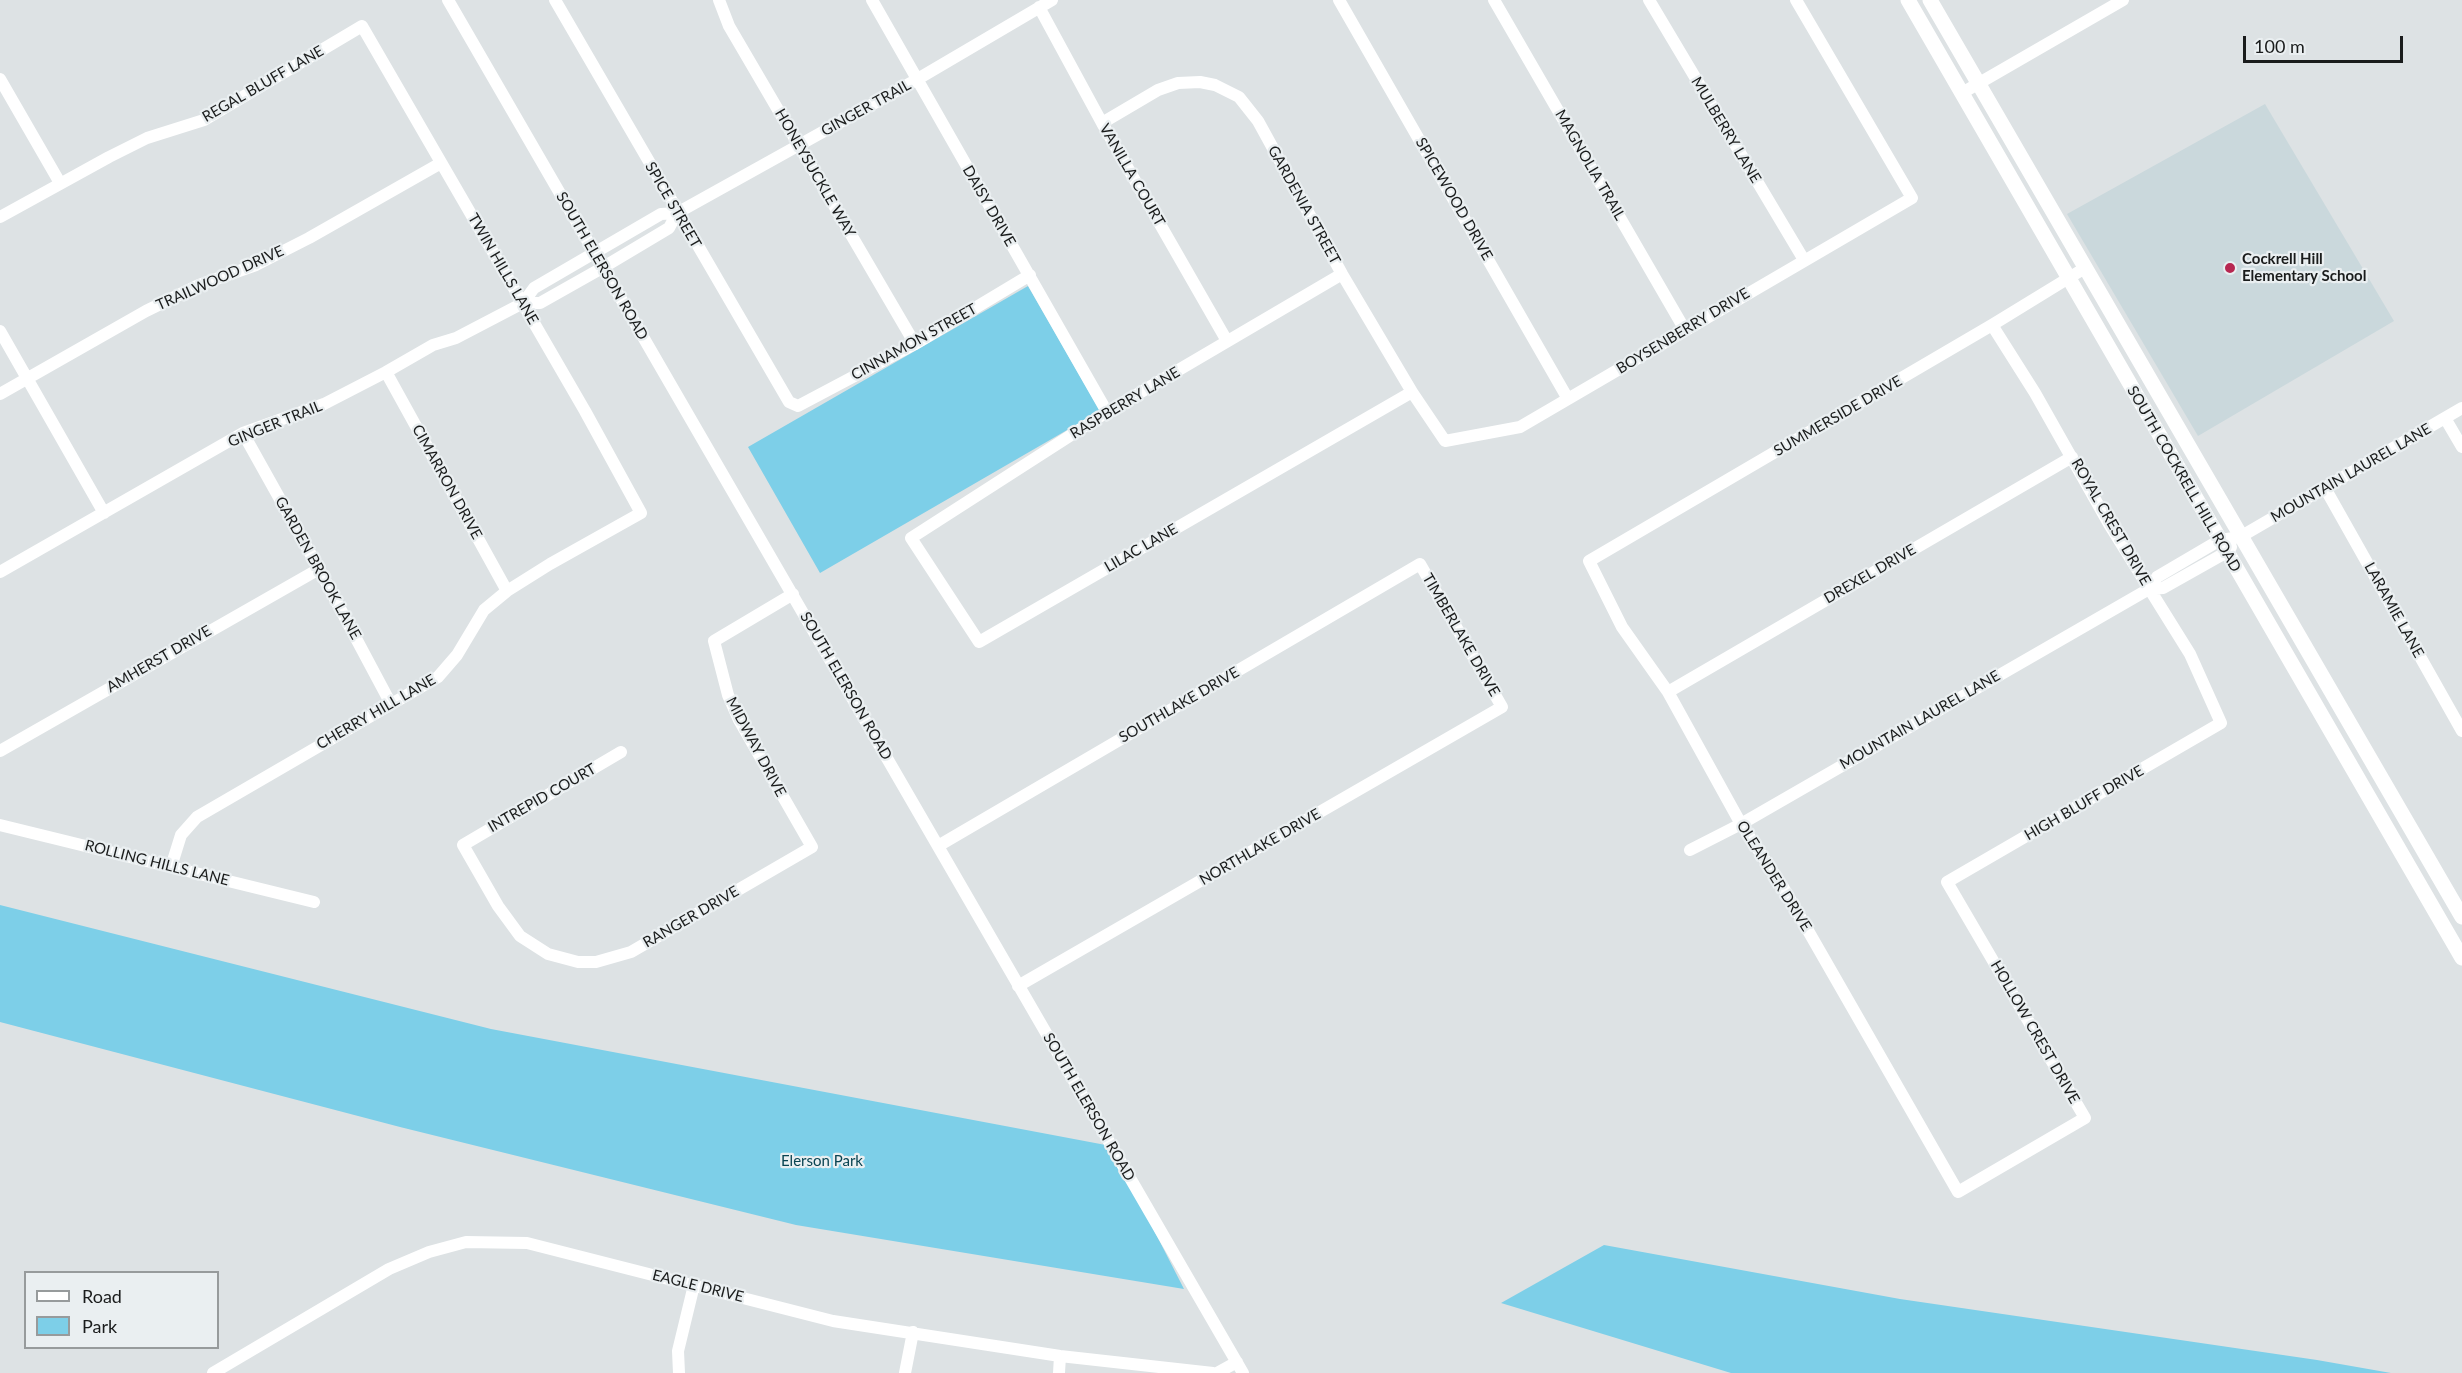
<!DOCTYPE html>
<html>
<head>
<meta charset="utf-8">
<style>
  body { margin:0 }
  #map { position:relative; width:2462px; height:1373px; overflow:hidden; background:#dde2e4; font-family:Lato,sans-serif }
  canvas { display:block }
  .legend { position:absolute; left:24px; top:1271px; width:195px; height:78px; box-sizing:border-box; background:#eaeff1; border:2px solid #979b9c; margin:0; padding:8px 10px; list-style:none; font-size:18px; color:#1a1c1c }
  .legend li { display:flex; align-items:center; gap:12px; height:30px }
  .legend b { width:30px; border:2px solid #979b9c }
  .scale { position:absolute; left:2243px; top:36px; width:160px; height:27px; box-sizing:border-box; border:3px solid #1a1c1c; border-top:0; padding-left:8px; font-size:18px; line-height:21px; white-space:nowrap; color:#1a1c1c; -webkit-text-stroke:4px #eaeff1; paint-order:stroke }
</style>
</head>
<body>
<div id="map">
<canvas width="2462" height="1373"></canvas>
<ul class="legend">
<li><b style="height:8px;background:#fff"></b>Road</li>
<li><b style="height:16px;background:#7dcfe8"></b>Park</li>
</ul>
<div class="scale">100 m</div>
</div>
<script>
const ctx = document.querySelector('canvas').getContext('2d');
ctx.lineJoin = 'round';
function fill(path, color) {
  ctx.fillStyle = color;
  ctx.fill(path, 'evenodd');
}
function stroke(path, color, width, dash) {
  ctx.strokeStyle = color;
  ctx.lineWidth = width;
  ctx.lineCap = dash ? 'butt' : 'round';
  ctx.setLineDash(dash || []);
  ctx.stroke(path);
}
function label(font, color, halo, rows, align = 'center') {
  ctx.font = font + ' Lato,sans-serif';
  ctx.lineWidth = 4.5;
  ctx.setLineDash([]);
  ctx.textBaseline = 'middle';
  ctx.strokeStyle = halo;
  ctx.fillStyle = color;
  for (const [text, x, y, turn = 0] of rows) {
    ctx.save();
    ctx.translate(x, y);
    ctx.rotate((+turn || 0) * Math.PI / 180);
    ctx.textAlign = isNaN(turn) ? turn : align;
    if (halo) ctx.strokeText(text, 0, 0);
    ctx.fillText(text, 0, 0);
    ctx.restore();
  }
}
fill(new Path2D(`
  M2265 104 2394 321 2198 436 2067 214Z`), '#cad8dc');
fill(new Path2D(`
  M1028 286 1100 411 820 573 748 447Z
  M0 905 491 1029 1111 1146 1184 1289 796 1225 400 1127 0 1022Z
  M1604 1245 1900 1299 2317 1360 2391 1373H1731L1501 1303Z`), '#7dcfe8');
stroke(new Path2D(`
  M448 0 1243 1373
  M555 0 789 402 798 406 915 344 1030 275
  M719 0 729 26 915 344
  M872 0 1107 412
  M1339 0 1568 399
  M1494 0 1685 330
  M1649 0 1804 260
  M1039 7 1102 123 1227 341
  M0 79 60 183
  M1962 93 2123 0
  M1102 123 1158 90 1178 83 1200 82 1215 85 1239 97 1258 121 1342 274 1412 392 1445 441 1520 427 1912 198 1796 0
  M0 217 109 157 147 138 204 120 362 26 585 411 641 513 550 564 507 591 484 610 457 655 438 677 197 817 181 835 171 867
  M1342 274 1107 412 911 538 979 642 1412 392
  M523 303H540L602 268 669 228 677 213
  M1992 325 2035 393 2109 524 2190 654 2221 723 1947 882 2085 1118 1958 1192 1783 887 1741 824 1668 692 1622 627 1589 561 1992 325 2085 268
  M0 331 104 513
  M386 372 507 591
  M0 394 146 311 199 285 256 265 309 238 441 163
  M2445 418 2462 447
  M243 433 319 569 391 704
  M2325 488 2462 731
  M0 572 243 433 324 404 386 372 433 345 456 338 523 303 534 288 661 214 677 213 916 80 1052 0
  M2149 589 2163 588 2227 552 2231 547
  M1668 692 2072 457
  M0 751 319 569
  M621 752 463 845 498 906 520 936 548 954 578 962H596L631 952 812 847 739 720 728 695 714 641 793 594
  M0 825 314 902
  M938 846 1420 564 1502 707 1018 986
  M1690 850 1741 824 2149 589 2157 577 2220 540 2240 537 2462 408
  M213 1373 389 1269 429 1252 466 1242 527 1243 833 1321 1060 1356 1213 1373
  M679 1373 678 1351 694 1285
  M905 1373 913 1332
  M1059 1373 1060 1356
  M1217 1373 1237 1362`), '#fff', 12);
stroke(new Path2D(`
  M1908 0 2462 958
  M1930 0 2462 917`), '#fff', 15);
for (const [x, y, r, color] of [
  [2230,268,6,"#b72751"]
]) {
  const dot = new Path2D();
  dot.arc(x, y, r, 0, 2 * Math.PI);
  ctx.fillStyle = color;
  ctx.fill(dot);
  stroke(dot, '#eaeff1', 2);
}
label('15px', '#1a1c1c', '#eaeff1', [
  ["REGAL BLUFF LANE",263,84,-30],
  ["GINGER TRAIL",866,108,-29],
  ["MULBERRY LANE",1726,130,59],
  ["MAGNOLIA TRAIL",1590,165,60],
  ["HONEYSUCKLE WAY",815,173,60],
  ["VANILLA COURT",1132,175,60],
  ["SPICEWOOD DRIVE",1454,199,60],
  ["SPICE STREET",673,205,60],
  ["GARDENIA STREET",1304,205,61],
  ["DAISY DRIVE",989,206,60],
  ["SOUTH ELERSON ROAD",602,266,60],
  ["TWIN HILLS LANE",503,269,60],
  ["TRAILWOOD DRIVE",220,278,-24],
  ["BOYSENBERRY DRIVE",1683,331,-31],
  ["CINNAMON STREET",914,342,-29],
  ["RASPBERRY LANE",1125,403,-31],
  ["SUMMERSIDE DRIVE",1838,416,-30],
  ["GINGER TRAIL",275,424,-22],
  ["MOUNTAIN LAUREL LANE",2351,473,-30],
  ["SOUTH COCKRELL HILL ROAD",2184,479,60],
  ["CIMARRON DRIVE",447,482,61],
  ["ROYAL CREST DRIVE",2111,522,60],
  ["LILAC LANE",1141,548,-30],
  ["GARDEN BROOK LANE",318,568,61],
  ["DREXEL DRIVE",1870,574,-30],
  ["LARAMIE LANE",2394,610,61],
  ["TIMBERLAKE DRIVE",1461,635,60],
  ["AMHERST DRIVE",159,659,-30],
  ["SOUTH ELERSON ROAD",846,686,60],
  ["SOUTHLAKE DRIVE",1179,705,-30],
  ["CHERRY HILL LANE",376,712,-30],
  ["MOUNTAIN LAUREL LANE",1920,720,-30],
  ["MIDWAY DRIVE",756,747,62],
  ["INTREPID COURT",542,798,-30],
  ["HIGH BLUFF DRIVE",2084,803,-30],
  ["NORTHLAKE DRIVE",1260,847,-30],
  ["ROLLING HILLS LANE",157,863,14],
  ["OLEANDER DRIVE",1774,876,58],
  ["RANGER DRIVE",691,917,-30],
  ["HOLLOW CREST DRIVE",2035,1032,60],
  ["SOUTH ELERSON ROAD",1089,1107,60],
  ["EAGLE DRIVE",698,1286,14]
]);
label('bold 15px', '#1a1c1c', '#eaeff1', [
  ["Cockrell Hill",2242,259],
  ["Elementary School",2242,276]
], 'left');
label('15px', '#094452', '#eaeff1', [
  ["Elerson Park",822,1161]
]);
</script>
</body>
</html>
